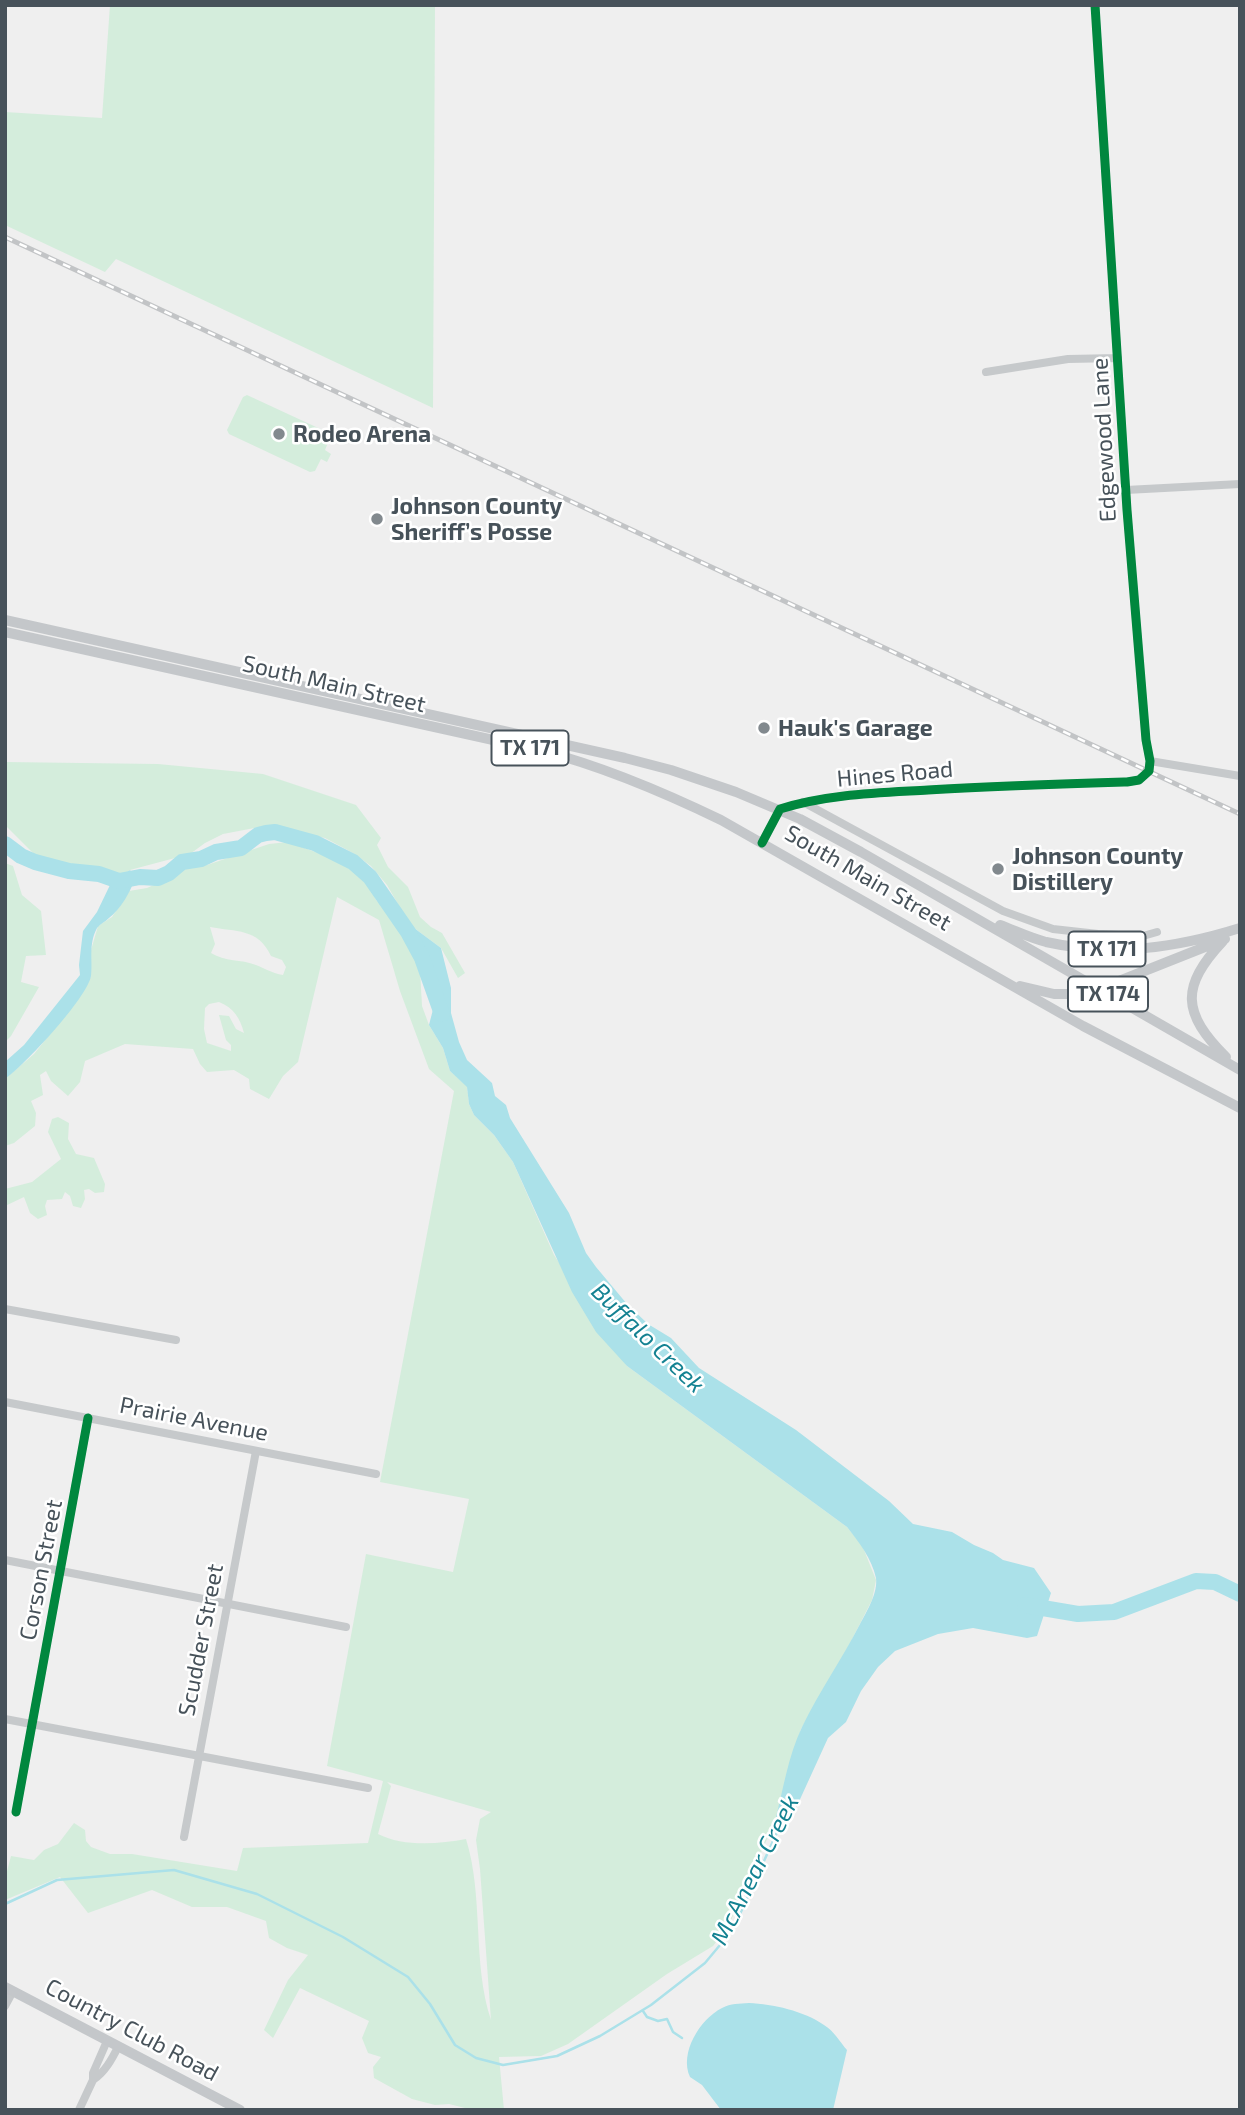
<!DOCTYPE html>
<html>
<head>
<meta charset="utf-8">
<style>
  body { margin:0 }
  #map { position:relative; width:1245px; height:2115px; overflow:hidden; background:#efefef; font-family:"Exo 2",sans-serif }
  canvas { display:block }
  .frame { position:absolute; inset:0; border:7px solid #47525a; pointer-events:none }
</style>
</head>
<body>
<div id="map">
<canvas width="1245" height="2115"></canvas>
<div class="frame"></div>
</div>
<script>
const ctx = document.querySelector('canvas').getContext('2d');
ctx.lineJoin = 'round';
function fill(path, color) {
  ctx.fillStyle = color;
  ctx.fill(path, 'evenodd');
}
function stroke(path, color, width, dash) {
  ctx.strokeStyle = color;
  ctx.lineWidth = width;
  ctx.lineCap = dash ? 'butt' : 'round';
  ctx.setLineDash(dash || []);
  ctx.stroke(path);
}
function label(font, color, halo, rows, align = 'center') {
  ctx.font = font + ' "Exo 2",sans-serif';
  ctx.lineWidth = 5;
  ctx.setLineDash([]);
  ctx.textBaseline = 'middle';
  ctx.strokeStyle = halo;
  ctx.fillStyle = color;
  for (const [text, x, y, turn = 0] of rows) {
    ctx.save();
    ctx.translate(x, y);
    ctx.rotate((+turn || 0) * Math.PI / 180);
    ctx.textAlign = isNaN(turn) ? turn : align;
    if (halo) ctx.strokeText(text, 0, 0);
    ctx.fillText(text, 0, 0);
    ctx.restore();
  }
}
fill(new Path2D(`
  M110 5H435L433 408 116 259 105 272 5 225V112L102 118Z
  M247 395 329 433 330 438 325 450 331 454 327 462 321 459 315 471 310 472 229 434 227 430 243 397Z
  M5 762 158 764 263 774 356 805 381 838 377 845 388 867 408 887 420 917 431 927 442 933 465 973 458 978 441 948 410 925 387 885 371 866 353 853 325 838 265 826 223 834 205 843 190 854 130 870 122 876 105 870 75 866 37 857 5 825Z
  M288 842 340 861 366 882 377 901 389 912 420 970 422 1006 429 1025 443 1048 450 1071 467 1086 469 1104 474 1115 494 1135 513 1162 554 1255 627 1366 847 1527 862 1545 876 1580 872 1600 840 1663 801 1729 775 1821 728 1927 713 1946 667 1974 568 2044 541 2056 499 2057 504 2110H473L449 2104 435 2105 412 2099 374 2078 373 2067 381 2057 368 2053 362 2038 369 2021 300 1988 273 2038 264 2030 288 1980 308 1955 287 1948 269 1938 266 1921 227 1907H192L152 1890 88 1913 60 1877 5 1900V1879L11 1856 34 1860 44 1850 58 1844 74 1823 85 1830 86 1841 91 1847 110 1854H132L237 1871 243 1848 368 1843 383 1781 327 1766 366 1554 453 1572 469 1499 380 1482 454 1091 429 1069 400 991 379 920 337 897 298 1062 283 1076 269 1099 250 1089 249 1079 234 1070 207 1072 200 1064 193 1049 125 1044 85 1061 80 1082 68 1096 51 1081 46 1071 40 1075 43 1095 31 1101 36 1113 35 1126 14 1143 5 1146V1079L34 1054 66 1014 91 976 89 957 98 926 112 917 129 891 147 888 167 879 188 866 207 865 269 844ZM210 927C236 932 258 928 271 956L282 960 286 967 283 975C272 973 266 969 256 965 241 959 225 962 211 953L215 944ZM219 1002C234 1008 240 1018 244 1033L236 1029 229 1016 219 1015 226 1040 231 1045V1051L207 1043 204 1029 205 1008 209 1004ZM387 1782 491 1812 480 1819 476 1840 480 1869 491 2020C472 1962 484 1897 466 1839 439 1844 403 1847 378 1834L391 1786Z
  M5 863 13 866 22 895 41 911 46 955 26 956 21 982 39 987 11 1036 5 1042Z
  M58 1117 69 1123 68 1139 76 1154 94 1158 105 1184 104 1192 95 1193 89 1189 84 1190 85 1199 81 1208 73 1206 70 1196 65 1192 62 1199 47 1200 45 1206 47 1215 38 1219 30 1213 24 1197 5 1206V1189L32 1182 61 1159 48 1132 52 1119Z`), '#d4eddc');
fill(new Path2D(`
  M130 870 135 877C132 890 120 910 109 918 105 922 100 924 97 928 88 945 93 960 91 976 87 998 25 1065 5 1079V1062L24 1045 80 975 79 965 83 931 97 912 110 885Z
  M410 925 441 948 451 988V1013L459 1042 467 1060 492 1083 495 1096 506 1105 510 1118 569 1213 586 1253 596 1267 627 1304 648 1324 671 1338 699 1368 796 1430 889 1501 913 1524 952 1532 974 1545 993 1553 1003 1560 1034 1568 1051 1593 1037 1636 1027 1638 973 1628 938 1634 895 1651 878 1667 861 1691 846 1722 828 1738 791 1819 775 1821C783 1791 788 1756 802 1727 819 1692 842 1659 860 1624 867 1611 878 1593 876 1578 872 1559 859 1542 847 1527L627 1366 596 1332 572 1292 513 1162 494 1135 474 1115 469 1104 467 1087 450 1071 443 1048 429 1025C445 973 426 974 401 935Z
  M749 2003C773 2004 804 2011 824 2025 834 2031 840 2042 847 2050L833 2110H721L702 2085 690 2077C679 2053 700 2019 722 2008 731 2003 739 2004 749 2003Z`), '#abe1e9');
stroke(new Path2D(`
  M5 1904 57 1880 174 1870 257 1894 343 1937 408 1977 430 2004 455 2045 476 2058 503 2065 557 2056 600 2036 651 2005 705 1963 725 1939 740 1914 783 1819
  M643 2011 647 2017 658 2021 667 2019 673 2032 682 2038`), '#abe1e9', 2.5);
stroke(new Path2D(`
  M5 844 21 856 35 862 69 871 99 874 119 881 140 877 158 878 169 873 182 862 201 859 216 852 241 848 258 835 266 833 275 832 315 843 353 862 370 877 408 932 422 958 442 1014
  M1025 1605 1078 1614 1114 1612 1196 1581 1215 1582 1240 1594`), '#abe1e9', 16);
stroke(new Path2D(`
  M986 372 1068 359 1118 358
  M1126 490 1240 484
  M1150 761 1240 776
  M803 802 1003 911 1053 929 1098 934 1143 936 1157 932
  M762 843 780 809C828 794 878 793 928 790 994 786 1061 784 1127 782L1139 780 1149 771 1150 761 1146 740 1127 510 1095 5
  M5 1309 176 1340
  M5 1402 376 1474
  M5 1560 346 1627
  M5 1719 368 1788
  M16 1812 88 1418
  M184 1837 256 1451
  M5 2006 13 1991
  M93 2080C105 2072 112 2059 118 2047
  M79 2110 93 2080V2073L107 2041`), '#c6c9cb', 8);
stroke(new Path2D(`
  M5 620 625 758 671 770 736 792 800 819 861 852 1240 1070
  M5 632 543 751C605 767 663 792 721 820L1083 1026 1240 1108
  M1000 925C1016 931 1030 938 1046 942 1113 957 1176 948 1240 928
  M1223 941C1180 987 1182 1013 1226 1057
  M1020 986 1054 994H1070L1099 989 1225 939
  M5 1987 240 2110`), '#c4c7ca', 10);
const rail = new Path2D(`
  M5 237 1240 814`);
stroke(rail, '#c2c4c6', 5);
stroke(rail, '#fff', 2.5, [8]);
stroke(new Path2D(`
  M762 843 780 809C828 794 878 793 928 790 994 786 1061 784 1127 782L1139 780 1149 771 1150 761 1146 740 1127 510 1095 5
  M16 1812 88 1418`), '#00873e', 9);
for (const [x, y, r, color] of [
  [279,434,7,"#82898e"],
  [377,519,7,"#82898e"],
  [764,728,7,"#82898e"],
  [998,869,7,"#82898e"]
]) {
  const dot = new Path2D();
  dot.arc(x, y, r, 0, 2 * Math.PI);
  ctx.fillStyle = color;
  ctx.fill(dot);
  stroke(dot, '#fff', 2.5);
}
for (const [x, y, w] of [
  [530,748,77],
  [1107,949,77],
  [1108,994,80]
]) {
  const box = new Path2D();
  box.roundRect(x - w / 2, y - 17.5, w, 35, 5);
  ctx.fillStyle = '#fff';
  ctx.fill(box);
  stroke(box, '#47525a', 2);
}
label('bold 21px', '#47525a', null, [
  ["TX 171",530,748],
  ["TX 171",1107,949],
  ["TX 174",1108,994]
]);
label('bold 23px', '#47525a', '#fff', [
  ["Rodeo Arena",293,434],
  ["Johnson County",391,506],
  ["Sheriff’s Posse",391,532],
  ["Hauk's Garage",778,728],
  ["Johnson County",1012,856],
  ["Distillery",1012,882]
], 'left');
label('23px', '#47525a', '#fff', [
  ["Edgewood Lane",1104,440,-93],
  ["South Main Street",334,684,13],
  ["Hines Road",895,774,-5],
  ["South Main Street",868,878,30],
  ["Prairie Avenue",194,1419,11],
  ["Corson Street",41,1570,-79],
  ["Scudder Street",201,1640,-79],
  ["Country Club Road",132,2030,28]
]);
label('italic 24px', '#148292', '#fff', [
  ["Buffalo Creek",648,1338,44],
  ["McAnear Creek",755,1870,-63]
]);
</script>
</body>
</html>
